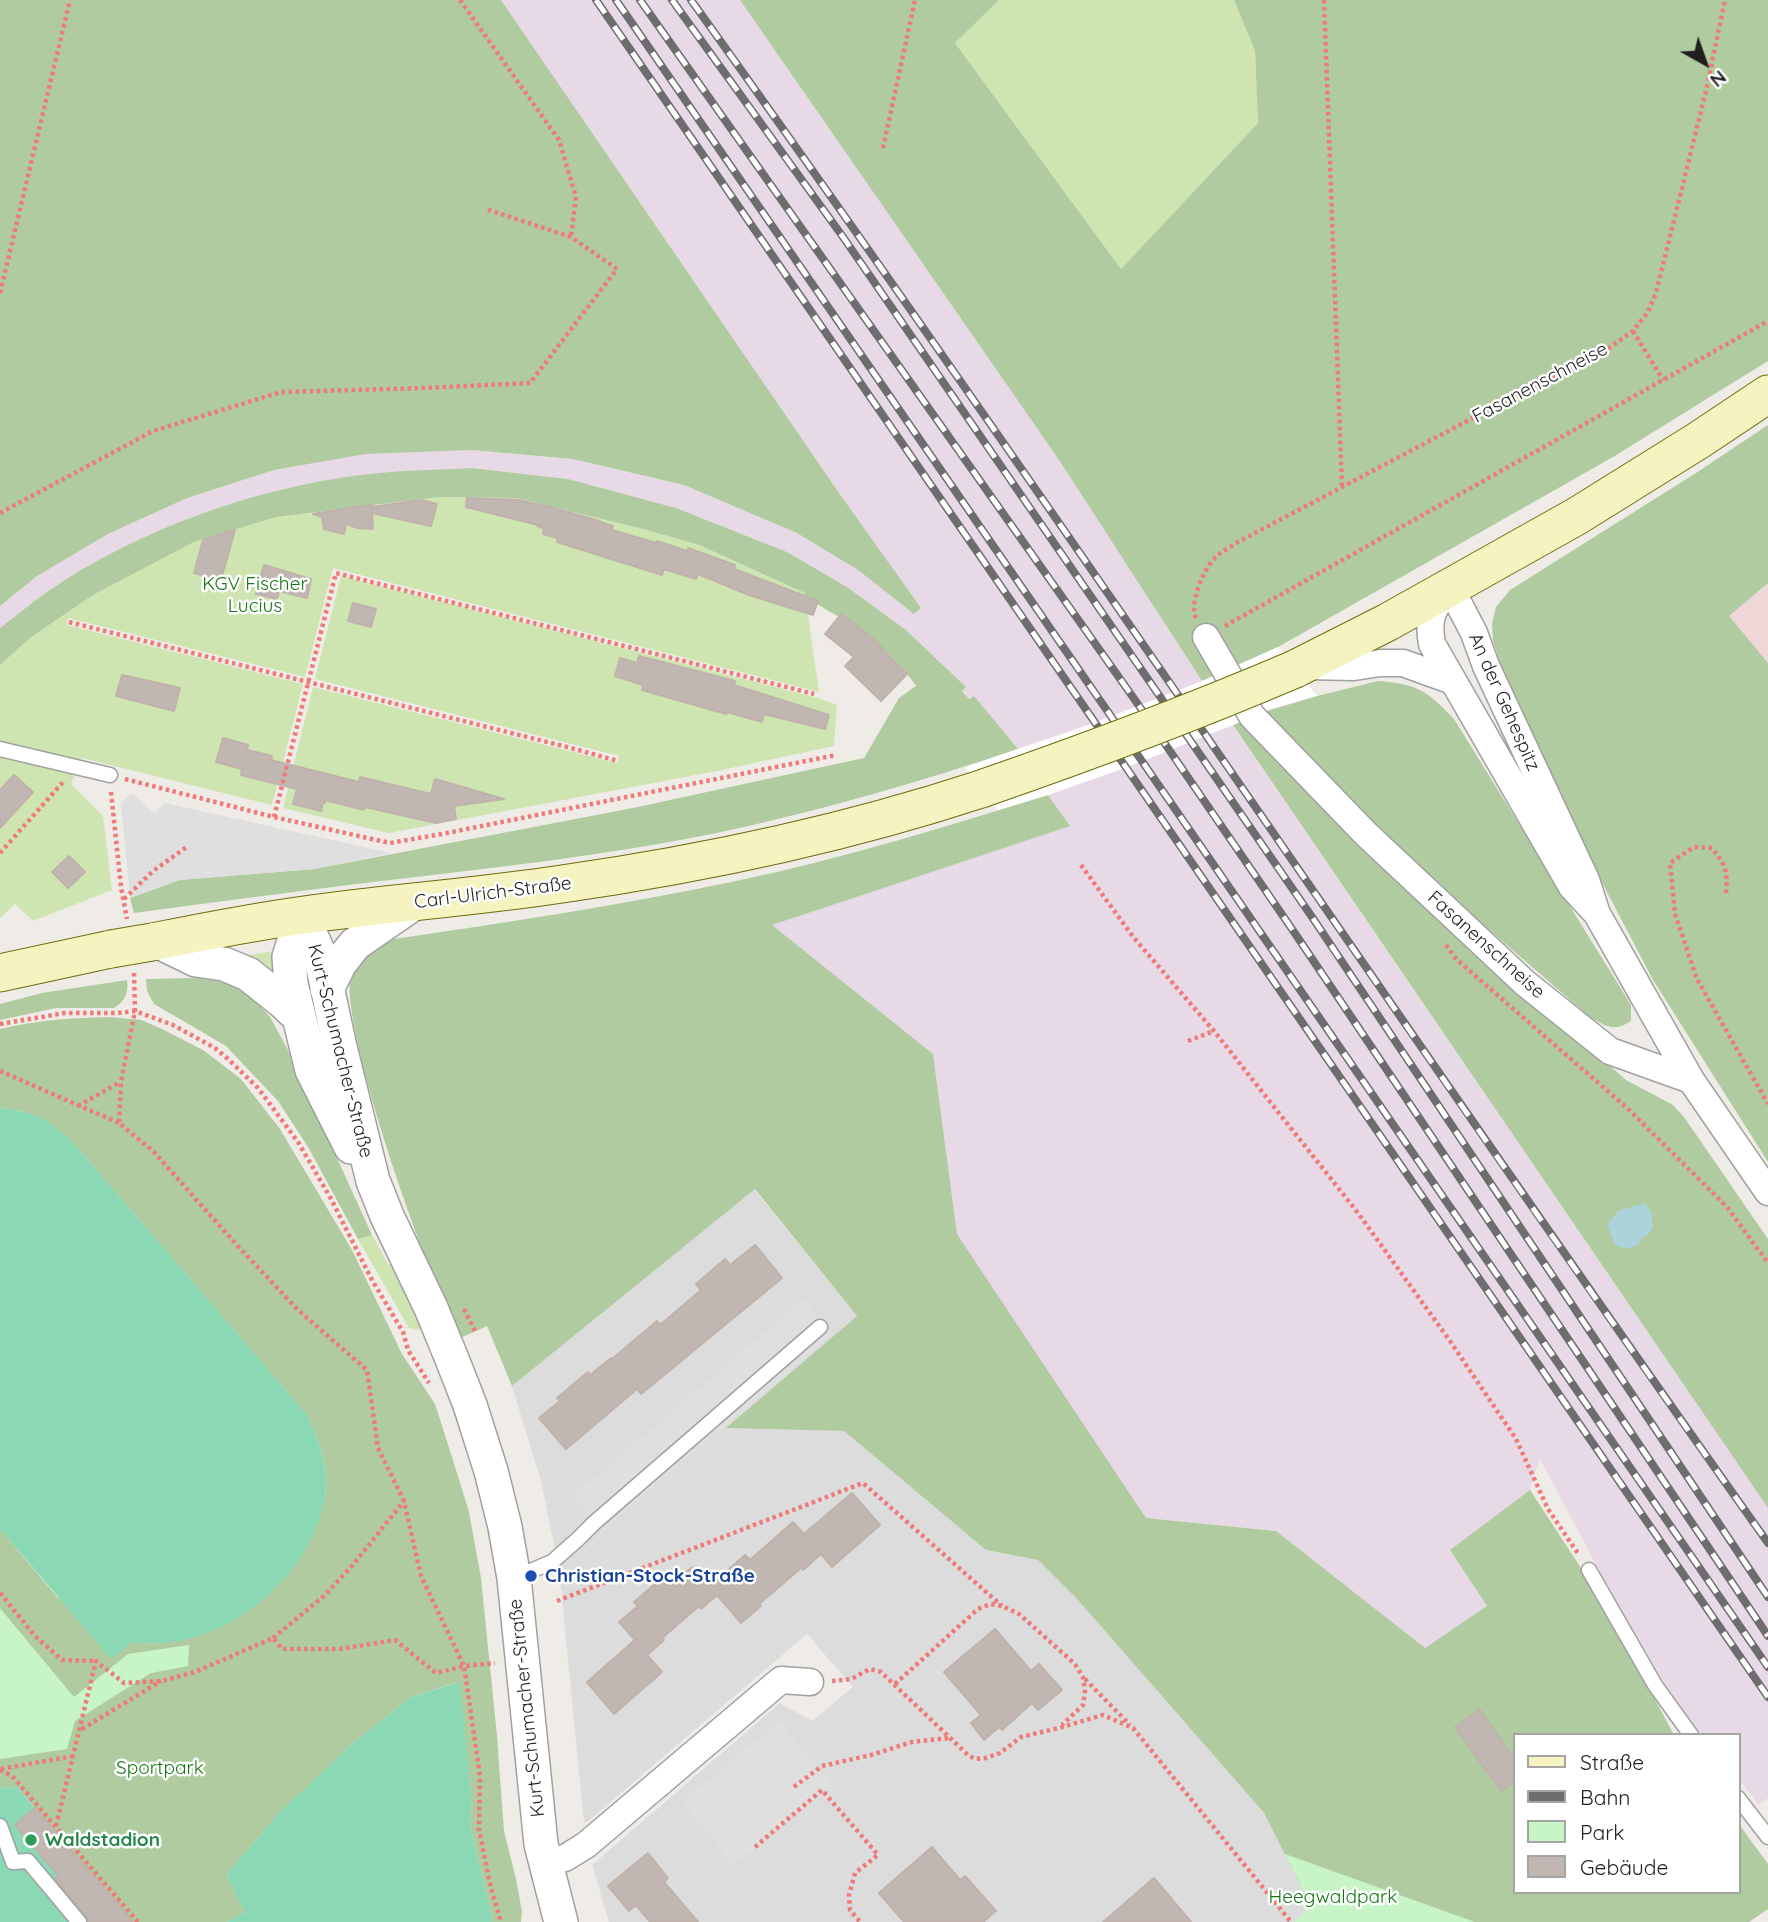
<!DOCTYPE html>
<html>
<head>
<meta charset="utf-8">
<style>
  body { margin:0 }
  #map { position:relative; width:1768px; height:1922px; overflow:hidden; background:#efece7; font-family:Quicksand,sans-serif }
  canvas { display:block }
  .legend { position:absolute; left:1513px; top:1733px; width:228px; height:161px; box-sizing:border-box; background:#fff; border:2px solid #a5a5a5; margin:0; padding:9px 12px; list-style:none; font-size:21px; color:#1f1f1f }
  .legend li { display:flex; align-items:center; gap:14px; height:35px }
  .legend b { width:35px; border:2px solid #a5a5a5 }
  .north { position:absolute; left:1670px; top:28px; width:70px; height:70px; -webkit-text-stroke:5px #fff; paint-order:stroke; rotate:140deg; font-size:19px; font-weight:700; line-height:28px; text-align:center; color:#1f1f1f }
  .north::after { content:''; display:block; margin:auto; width:24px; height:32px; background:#1f1f1f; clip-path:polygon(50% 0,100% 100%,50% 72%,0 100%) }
</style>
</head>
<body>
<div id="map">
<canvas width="1768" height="1922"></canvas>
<ul class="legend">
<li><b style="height:9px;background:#f5f3bf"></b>Straße</li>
<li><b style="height:9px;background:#6d6d6d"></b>Bahn</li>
<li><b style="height:19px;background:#c8f5c7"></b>Park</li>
<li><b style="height:19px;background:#c0b7b3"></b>Gebäude</li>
</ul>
<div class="north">N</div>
</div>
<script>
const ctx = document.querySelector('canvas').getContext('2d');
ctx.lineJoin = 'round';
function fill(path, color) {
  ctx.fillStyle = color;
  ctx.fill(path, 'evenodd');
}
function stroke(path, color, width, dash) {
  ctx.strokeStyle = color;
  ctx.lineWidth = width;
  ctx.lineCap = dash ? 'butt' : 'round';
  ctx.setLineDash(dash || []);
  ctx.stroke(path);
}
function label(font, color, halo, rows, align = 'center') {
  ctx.font = font + ' Quicksand,sans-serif';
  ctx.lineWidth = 5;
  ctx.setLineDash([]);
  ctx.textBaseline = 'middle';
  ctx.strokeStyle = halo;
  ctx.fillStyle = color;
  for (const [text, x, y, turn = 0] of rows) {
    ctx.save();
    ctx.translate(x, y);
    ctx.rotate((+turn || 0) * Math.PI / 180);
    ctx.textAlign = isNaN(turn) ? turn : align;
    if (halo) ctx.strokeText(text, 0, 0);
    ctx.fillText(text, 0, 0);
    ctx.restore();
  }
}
fill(new Path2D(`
  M754 1189 857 1316 727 1428 844 1431 986 1550 1038 1560 1078 1600 1264 1813 1309 1900 1304 1913 1294 1922H609L592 1865 780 1703 812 1721 853 1687 807 1634 587 1822H584L559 1569 541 1481 512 1386Z`), '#dddcdd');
fill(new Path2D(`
  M1768 583V663L1728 616Z`), '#efd7d8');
fill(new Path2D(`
  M501 0H740L1059 460 1202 681 1768 1508V1798L1759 1805 1738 1778V1735H1701L1660 1676 1600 1572 1540 1459 1530 1490 1450 1550 1487 1606 1425 1648 1276 1531 1146 1518 957 1234 933 1054 771 925 1069 825 1018 749 973 696 969 699 962 690 966 687 906 630 847 587 787 552 676 508 568 479 471 468 370 474 278 490 194 516 117 550 48 591 0 628V606L37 576 108 534 187 498 274 470 366 454 472 450 573 459 684 485 797 533 858 570 913 613 921 608 839 493Z`), '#e8d9e6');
fill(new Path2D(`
  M999 0H1234L1255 51 1258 123 1121 269 955 43Z
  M439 497 516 498 643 529 699 545 805 593 819 692 333 568 305 677 68 618 67 625 303 684 272 805 82 758 71 784 103 816 112 890 33 921 15 904 0 918V665L30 638 93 595 194 542 276 517Z
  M341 576 818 698 837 705 834 746 717 771 389 833 283 808 313 687 617 763 619 756 315 679Z
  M274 951 279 978 243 956Z
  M372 1235 388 1264H392L422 1328 417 1330 409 1328 358 1239Z`), '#cfe5b1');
fill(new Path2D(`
  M0 0H501L839 493 921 608 914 614 858 570 797 533 684 485 573 459 472 450 366 454 274 470 187 498 108 534 37 576 0 606Z
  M740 0H999L955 43 1121 269 1258 123 1255 51 1234 0H1768V361L1613 457 1278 647 1202 681 1059 460Z
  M1768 425V583L1729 616 1768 663V1162L1653 980 1596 871 1506 681 1493 641 1492 624 1496 607 1510 590 1696 473Z
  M471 468 568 479 676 508 787 552 847 587 906 630 966 687 962 691 969 699 974 696 1018 749C918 783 815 812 712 834 603 856 491 868 381 881 298 891 216 902 134 913L130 898 179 880 314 869 633 808 864 758 899 698 916 686C898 658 868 635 842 614L839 617 805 597V593L699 545 643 529 516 498 439 497 276 517 194 542 93 595 30 638 0 665V628C16 616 31 603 47 592 138 529 259 486 370 474 403 470 438 470 471 468Z
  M1378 681C1419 684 1427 691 1454 719L1631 1005V1021C1614 1032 1608 1027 1591 1018L1457 902 1347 797 1264 712 1317 696Z
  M1246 719 1574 1034 1626 1080 1673 1105 1684 1117 1768 1239V1508L1233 725Z
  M1048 795 1070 826 772 925 933 1054 957 1234 1146 1518 1276 1531 1425 1648 1487 1606 1450 1550 1530 1490 1602 1600 1674 1735H1514V1892H1738V1823L1768 1864V1909L1749 1922H1294L1304 1913 1308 1900 1264 1813 1078 1600 1038 1560 986 1550 844 1431 726 1428 857 1316 755 1189 512 1386 487 1326 460 1338C449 1312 437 1286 426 1259 409 1216 330 998 354 963 361 953 383 943 395 939 509 922 622 905 736 881 842 859 945 827 1048 795Z
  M197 978 229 983 251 995 270 1017 287 1048 372 1235 358 1239 308 1147 278 1101 226 1046 154 1004 147 991 146 979Z
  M127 980C129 993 125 1001 114 1008H56L0 1020V1004L42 993Z
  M110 1017 141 1020 162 1029 203 1050 241 1079 280 1129 352 1250 402 1354 435 1404 453 1460 469 1512 481 1578 497 1736 504 1831 516 1879 522 1912 521 1922H493L470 1825 471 1795 459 1682 411 1697 352 1744 279 1813 226 1875 245 1912 227 1922H133L17 1787 0 1788V1529L58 1598 132 1642C217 1655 309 1580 325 1498 330 1470 319 1440 307 1415L70 1139 22 1111 0 1108V1029C37 1020 72 1018 110 1017Z`), '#afcb9f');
fill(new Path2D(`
  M0 1608 74 1697 128 1654 189 1645 188 1666 151 1673 75 1721 67 1749 0 1759Z
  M1285 1854 1475 1922H1294L1304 1913 1308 1900Z`), '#c8f5c7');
fill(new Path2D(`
  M0 1108C35 1112 43 1117 70 1139L307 1415C319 1440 330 1470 325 1498 309 1582 218 1655 132 1642L111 1659 0 1529Z
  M460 1682 471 1795 470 1825 493 1922H227L245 1912 226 1875 279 1813 352 1744 411 1697Z
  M17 1787 133 1922H0V1788Z`), '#8bd8b4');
fill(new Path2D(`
  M132 793 154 813 165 803 391 853 314 869 180 880 130 898 121 803Z
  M804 1299 833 1334 602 1532 572 1497Z
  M779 1721 832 1784 734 1865 682 1802Z`), '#dfdfdf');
fill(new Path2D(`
  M1645 1203 1651 1211 1653 1224 1650 1233 1641 1239 1638 1245 1628 1249 1615 1245 1607 1225 1619 1210Z`), '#abd3d9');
fill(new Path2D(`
  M1278 647 1317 696 1270 709 1233 725 1125 768 1048 795 998 810 965 767 1091 724 1202 681Z`), '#fff');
const building = new Path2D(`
  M467 498 519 500 543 506V505L600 521V522L613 526 612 530 656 543 657 541 687 551 688 548 735 565 734 569 818 601 813 615 749 595 698 574 696 579 664 569 662 575 557 542 558 538 543 534 544 528 537 526 538 525 466 507Z
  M421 500 437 504 431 526 372 513 373 529 358 528 346 524 344 534 324 529 322 517 313 514 351 508 372 505V507Z
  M235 530 221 580 194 573 203 540Z
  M264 565 311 579 307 598 279 591 277 599 256 594Z
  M353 603 376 609 371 627 348 621Z
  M841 614 872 638 907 674 881 701 845 666 854 657 825 634Z
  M639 656 735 681 734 685 829 715 825 729 764 714 762 722 727 712 726 714 642 690 643 685 615 676 620 658 637 663Z
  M122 675 180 688 174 711 116 696Z
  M223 738 248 745 247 750 272 756 271 760 359 782 360 777 431 794 435 779 504 799 454 806 456 819 436 823 365 807 364 810 325 800V803L323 802 321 811 293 804 297 789 241 775 242 769 216 762Z
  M14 775 33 792 0 828V790Z
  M69 856 85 872 68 888 52 872Z
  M755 1245 782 1278 641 1394 637 1389 566 1449 539 1418 560 1401 557 1398 588 1372 590 1375 611 1358 612 1359 657 1321 660 1325 701 1290 696 1284 725 1259 730 1265Z
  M852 1493 880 1525 832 1567 821 1554 803 1570 801 1568 759 1604 761 1606 741 1623 717 1595 701 1609 699 1606 662 1638 664 1640 647 1655 662 1672 614 1714 587 1682 635 1640 619 1622 638 1606 634 1602 661 1579 667 1585 693 1567 710 1586 745 1555 750 1560 793 1522 804 1534Z
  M995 1629 1031 1671 1039 1664 1062 1690 1038 1710 1032 1703 1002 1730 999 1727 984 1740 971 1723 981 1715 944 1672Z
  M1479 1709 1514 1758V1782L1501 1791 1455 1727Z
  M35 1808 133 1922H89L86 1916 55 1878 59 1876 15 1825Z
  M932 1847 960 1880 965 1876 996 1911 983 1922H904L879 1893Z
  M648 1853 668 1878 664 1882 698 1922H650L636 1905 629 1911 608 1886Z
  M1154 1878 1191 1922H1103Z`);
fill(building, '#c0b7b3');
stroke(building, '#c0b2aa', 2);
const service = new Path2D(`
  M0 749 110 775
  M1589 1570 1655 1685 1691 1735
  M514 1578 552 1562 578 1539 594 1523 820 1327
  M1738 1798 1768 1837
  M0 1826 13 1862 28 1861 79 1922`);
const minor = new Path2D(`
  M1206 637 1252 716 1366 834 1525 983 1610 1051 1691 1080
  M1305 666 1354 667 1380 663H1403L1453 681
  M1597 914 1586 880 1486 666 1474 633 1450 587C1433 609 1427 616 1432 644L1572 887 1597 914 1691 1080 1768 1192
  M545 1863 565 1858 586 1845 781 1680 810 1682`);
const tertiary = new Path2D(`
  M302 915 321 958 339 1043 373 1181 387 1216 431 1308 452 1359 470 1405 491 1471 505 1527 514 1578 541 1844 561 1922
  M302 915 289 957 291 984 312 1070 351 1147
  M157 941 196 960 224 964 248 974 282 1001 298 1016
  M327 989 340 963 355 944 413 904`);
const secondary = new Path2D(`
  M1295 669 1388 622 1577 516 1699 440 1768 394
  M152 942C202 932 253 922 304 915 390 903 476 897 562 884 702 864 847 833 981 789
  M0 973 111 949`);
stroke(service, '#a0a0a0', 17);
stroke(minor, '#a0a0a0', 29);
stroke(tertiary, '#a0a0a0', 36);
stroke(secondary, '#6d6f0e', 39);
stroke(new Path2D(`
  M460 0 559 140 576 197 571 237
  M1324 0 1342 488
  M883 148 915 0
  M0 293 70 0
  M1633 331 1663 380
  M0 513 153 431 281 392 425 388 530 383 617 269 571 237 486 209
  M1196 618C1189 604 1203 570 1214 559 1220 552 1231 547 1238 542L1486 411 1599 355 1633 331 1648 312 1656 293 1706 91 1725 0
  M69 622 571 748 618 761
  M1225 626 1768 321
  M125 779 274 817 390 843 442 834 836 755
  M111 792 121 887 127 919
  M274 817 336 573 814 694
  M0 853 64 781
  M1081 865 1134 938 1214 1031 1358 1213 1450 1341 1516 1439 1548 1509 1579 1555
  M1726 893C1728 871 1726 866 1712 848L1694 847 1670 863 1675 914 1697 979 1768 1104
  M124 899 153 871 188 846
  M1446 945 1456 959 1626 1107 1727 1207 1768 1263
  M134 973 135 1011 121 1082 119 1123 153 1151 235 1243 299 1311 367 1370 378 1448 404 1501 421 1576 464 1666 495 1663
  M0 1024 65 1013H118L135 1011 173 1025 215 1048 228 1059 258 1088 298 1142 330 1197 372 1280 403 1332 408 1350 429 1383
  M1188 1041 1214 1031
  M0 1071 119 1123
  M78 1106 120 1082
  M464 1309 475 1331
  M0 1593 34 1635 62 1660 96 1661
  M557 1601 863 1483 1002 1606
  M273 1638 324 1596 352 1566 404 1501
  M1085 1679 1130 1725
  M832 1681 851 1679 870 1669 881 1672 968 1755 975 1759 986 1758 1000 1753 1021 1737 1059 1728 1103 1715 1133 1728 1291 1922
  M895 1684 978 1609 991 1604 1002 1606 1019 1614 1075 1664 1083 1677 1085 1691 1083 1705 1062 1725
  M82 1729 161 1681
  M1 1769 74 1756
  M0 1770 12 1776 138 1922
  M794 1787 822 1766 871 1755 912 1742 949 1738
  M56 1826 96 1661 124 1683 162 1681 195 1672 273 1638 282 1649H340L395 1640 436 1673 464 1666 480 1776 479 1830 491 1888 501 1922
  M755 1847 822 1790 878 1855 855 1873 849 1895 850 1910 860 1922`), '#ef7a78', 4.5, [3.5, 3.5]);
stroke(service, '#fff', 14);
stroke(minor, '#fff', 26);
stroke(tertiary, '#fff', 33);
stroke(secondary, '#f5f3bf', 37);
const rail = new Path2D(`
  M596 0 1768 1697
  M616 0 1768 1667
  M640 0 1135 700 1294 932 1768 1636
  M672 0 843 237 1312 917 1768 1597
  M691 0C1057 510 1405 1032 1768 1543`);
stroke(rail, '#6d6d6d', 8);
stroke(rail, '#fff', 5, [16]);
const secondaryBridge = new Path2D(`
  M981 789C1088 752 1192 713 1295 669
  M111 949 152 942`);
stroke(secondaryBridge, '#6d6f0e', 39, []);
stroke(secondaryBridge, '#f5f3bf', 37);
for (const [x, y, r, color] of [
  [531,1576,7,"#1a4fb4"],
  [31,1840,7,"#2e9e5b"]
]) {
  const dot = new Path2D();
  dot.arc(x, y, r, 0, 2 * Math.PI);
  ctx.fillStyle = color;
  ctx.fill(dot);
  stroke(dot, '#fff', 2.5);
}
label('19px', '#1f1f1f', '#fff', [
  ["Fasanenschneise",1540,383,-28],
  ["An der Gehespitz",1504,702,66],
  ["Carl-Ulrich-Straße",493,893,-7],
  ["Fasanenschneise",1486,945,42],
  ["Kurt-Schumacher-Straße",340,1051,76],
  ["Kurt-Schumacher-Straße",527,1708,-96]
]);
label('19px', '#157615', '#fff', [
  ["KGV Fischer",255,584],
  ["Lucius",255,606],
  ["Sportpark",160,1768],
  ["Heegwaldpark",1333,1897]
]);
label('bold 19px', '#164399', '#fff', [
  ["Christian-Stock-Straße",545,1576]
], 'left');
label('bold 19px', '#27864d', '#fff', [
  ["Waldstadion",45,1840]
], 'left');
</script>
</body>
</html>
